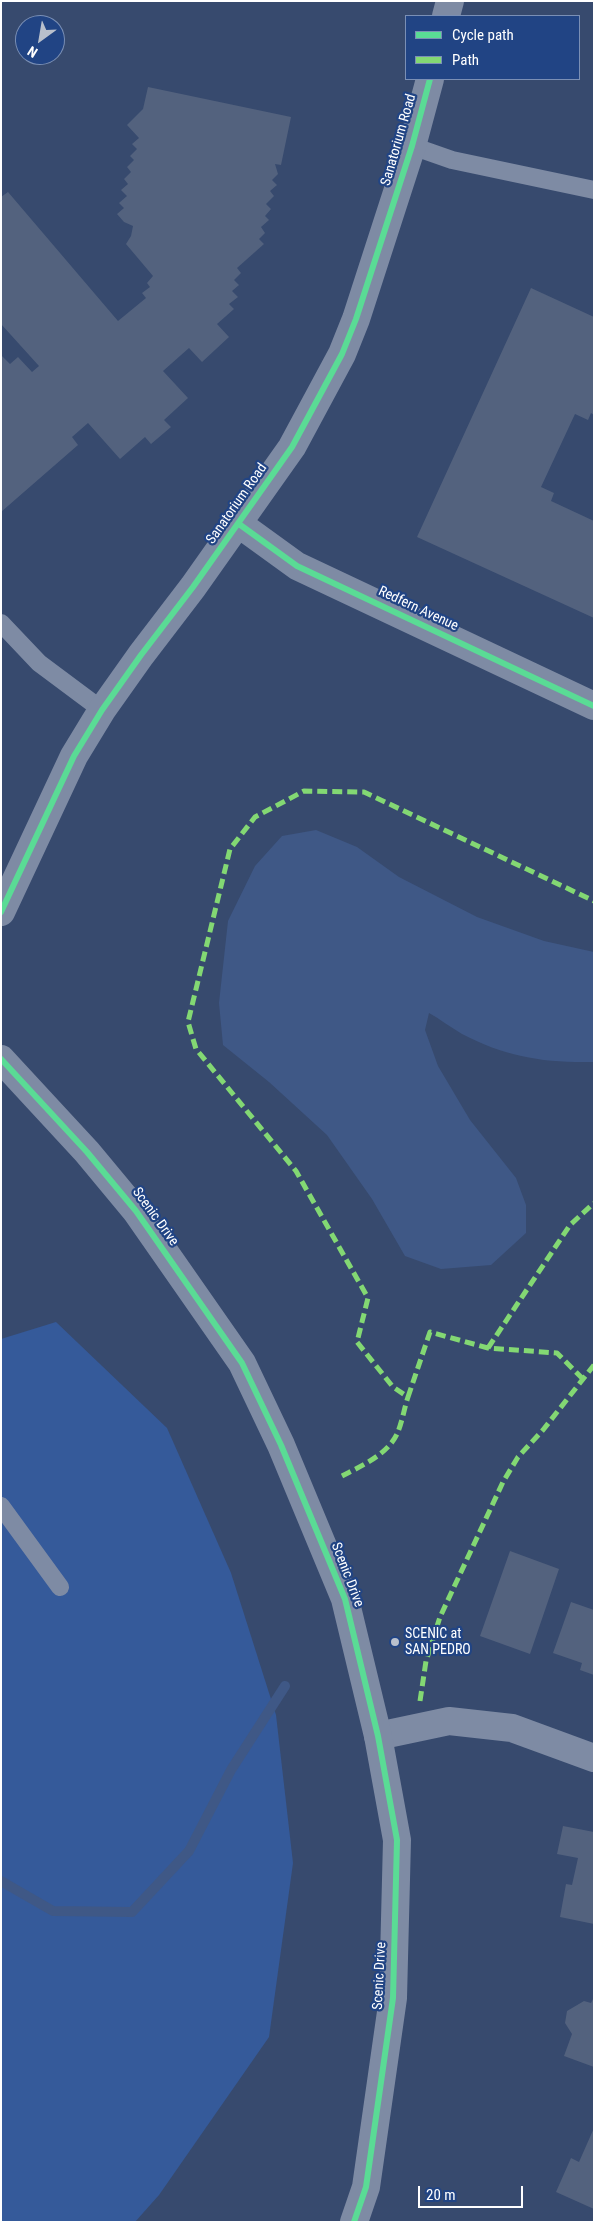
<!DOCTYPE html>
<html>
<head>
<meta charset="utf-8">
<style>
  body { margin:0 }
  #map { position:relative; width:595px; height:2223px; overflow:hidden; background:#374a6e; font-family:"Roboto Condensed",sans-serif }
  canvas { display:block }
  .frame { position:absolute; inset:0; border:2px solid #fff; pointer-events:none }
  .legend { position:absolute; left:405px; top:15px; width:175px; height:65px; box-sizing:border-box; background:#214484; border:1px solid #7a8fb5; margin:0; padding:6px 9px; list-style:none; font-size:15px; color:#fff }
  .legend li { display:flex; align-items:center; gap:10px; height:25px }
  .legend b { width:25px; border:1px solid #7a8fb5 }
  .north { position:absolute; left:15px; top:15px; width:50px; height:50px; box-sizing:border-box; background:#214484; border:1px solid #7a8fb5; border-radius:50%; rotate:212deg; font-size:14px; font-weight:700; line-height:20px; text-align:center; color:#fff }
  .north::after { content:''; display:block; margin:auto; width:18px; height:22px; background:#b9c0cc; clip-path:polygon(50% 0,100% 100%,50% 72%,0 100%) }
  .scale { position:absolute; left:418px; top:2186px; width:105px; height:22px; box-sizing:border-box; border:2px solid #fff; border-top:0; padding-left:6px; font-size:15px; line-height:18px; white-space:nowrap; color:#fff; -webkit-text-stroke:4px #214484; paint-order:stroke }
</style>
</head>
<body>
<div id="map">
<canvas width="595" height="2223"></canvas>
<div class="frame"></div>
<ul class="legend">
<li><b style="height:6px;background:#5adb95"></b>Cycle path</li>
<li><b style="height:6px;background:#83d873"></b>Path</li>
</ul>
<div class="north">N</div>
<div class="scale">20 m</div>
</div>
<script>
const ctx = document.querySelector('canvas').getContext('2d');
ctx.lineJoin = 'round';
function fill(path, color) {
  ctx.fillStyle = color;
  ctx.fill(path, 'evenodd');
}
function stroke(path, color, width, dash) {
  ctx.strokeStyle = color;
  ctx.lineWidth = width;
  ctx.lineCap = dash ? 'butt' : 'round';
  ctx.setLineDash(dash || []);
  ctx.stroke(path);
}
function label(font, color, halo, rows, align = 'center') {
  ctx.font = font + ' "Roboto Condensed",sans-serif';
  ctx.lineWidth = 4.5;
  ctx.setLineDash([]);
  ctx.textBaseline = 'middle';
  ctx.strokeStyle = halo;
  ctx.fillStyle = color;
  for (const [text, x, y, turn = 0] of rows) {
    ctx.save();
    ctx.translate(x, y);
    ctx.rotate((+turn || 0) * Math.PI / 180);
    ctx.textAlign = isNaN(turn) ? turn : align;
    if (halo) ctx.strokeText(text, 0, 0);
    ctx.fillText(text, 0, 0);
    ctx.restore();
  }
}
fill(new Path2D(`
  M56 1322 167 1428 231 1573 276 1715 293 1863 269 2037 159 2195 135 2222H1V1339Z`), '#355a9a');
fill(new Path2D(`
  M316 830 357 847 399 877 477 917 544 941 594 952V1062C544 1063 506 1057 462 1034 450 1027 440 1019 429 1013L425 1030 438 1066 470 1120 516 1178 526 1205V1233L491 1265 441 1269 405 1256 372 1199 327 1135 269 1082 223 1045 219 1003 228 921 255 866 282 836Z`), '#3f5886');
stroke(new Path2D(`
  M1 1881 53 1911 132 1912 189 1851 231 1770 285 1686`), '#3f5886', 10);
fill(new Path2D(`
  M148 87 291 117 281 165 275 164 278 174 272 180 277 185 270 191 274 196 266 204 271 209 265 216 269 220 261 227 265 233 259 239 264 244 237 268 241 273 234 280 239 285 232 291 238 297 229 304 234 309 217 324 229 337 202 362 189 348 163 371 188 398 164 420 171 427 151 444 145 437 120 459 88 423 72 437 78 445 1 512V355L10 364 18 357 32 372 39 366 1 324V197L8 192 118 321 146 298 142 293 150 287 147 283 153 276 126 244 131 236 133 226 124 222 117 214 124 208 119 203 127 196 121 190 128 184 124 179 131 172 127 167 134 160 130 156 137 149 132 144 139 138 127 125 143 109Z
  M531 288 594 317V415L591 413 588 420 575 414 541 487 554 493 551 501 594 521V618L417 537Z
  M510 1551 559 1569 530 1654 480 1636Z
  M571 1602 594 1610V1675L580 1670 582 1663 553 1653Z
  M563 1826 594 1832V1924L560 1917 566 1884 572 1885 578 1858 557 1854Z
  M594 1997V2067L564 2056 572 2034 565 2023 567 2011 584 2001 591 2003Z
  M594 2128V2209L556 2192 571 2158 579 2162Z`), '#53627e');
stroke(new Path2D(`
  M412 146 452 160 594 190
  M1 623 39 663 102 710
  M1 1506 60 1587`), '#7e8ba4', 18);
stroke(new Path2D(`
  M446 16 450 1
  M239 524 297 566 594 706
  M1 912 74 756 102 710 141 655 193 587 292 447 342 354 356 319 412 146 430 79
  M378 1736 449 1721 512 1728 594 1758`), '#7e8ba4', 28);
stroke(new Path2D(`
  M1 1059 87 1152 136 1211 242 1363 281 1445 345 1599 378 1736 397 1840 393 1998 366 2187 354 2222`), '#7e8ba4', 28);
stroke(new Path2D(`
  M488 1348 570 1225 594 1203
  M583 1379 557 1353 488 1348 430 1332 408 1397 393 1387 357 1342 368 1298 296 1171 196 1049 188 1022 230 849 255 817 304 791 364 792 594 901
  M342 1476C361 1466 387 1455 397 1434 402 1423 404 1409 408 1397
  M420 1701 426 1661 440 1617 503 1482 518 1457 543 1430 594 1365`), '#83d873', 5, [10, 5]);
stroke(new Path2D(`
  M239 524 297 566 594 706
  M1 912 74 756 102 710 141 655 193 587 292 447 342 354 356 319 412 146 430 79
  M1 1059 87 1152 136 1211 242 1363 281 1445 345 1599 378 1736 397 1840 393 1998 366 2187 354 2222`), '#5adb95', 6);
for (const [x, y, r, color] of [
  [395,1642,5,"#b9c0cc"]
]) {
  const dot = new Path2D();
  dot.arc(x, y, r, 0, 2 * Math.PI);
  ctx.fillStyle = color;
  ctx.fill(dot);
  stroke(dot, '#214484', 2);
}
label('14px', '#fff', '#214484', [
  ["Sanatorium Road",399,140,-74],
  ["Sanatorium Road",237,504,-55],
  ["Redfern Avenue",418,609,25],
  ["Scenic Drive",155,1217,54],
  ["Scenic Drive",347,1575,69],
  ["Scenic Drive",380,1976,-87]
]);
label('14px', '#fff', '#214484', [
  ["SCENIC at",405,1634],
  ["SAN PEDRO",405,1650]
], 'left');
</script>
</body>
</html>
